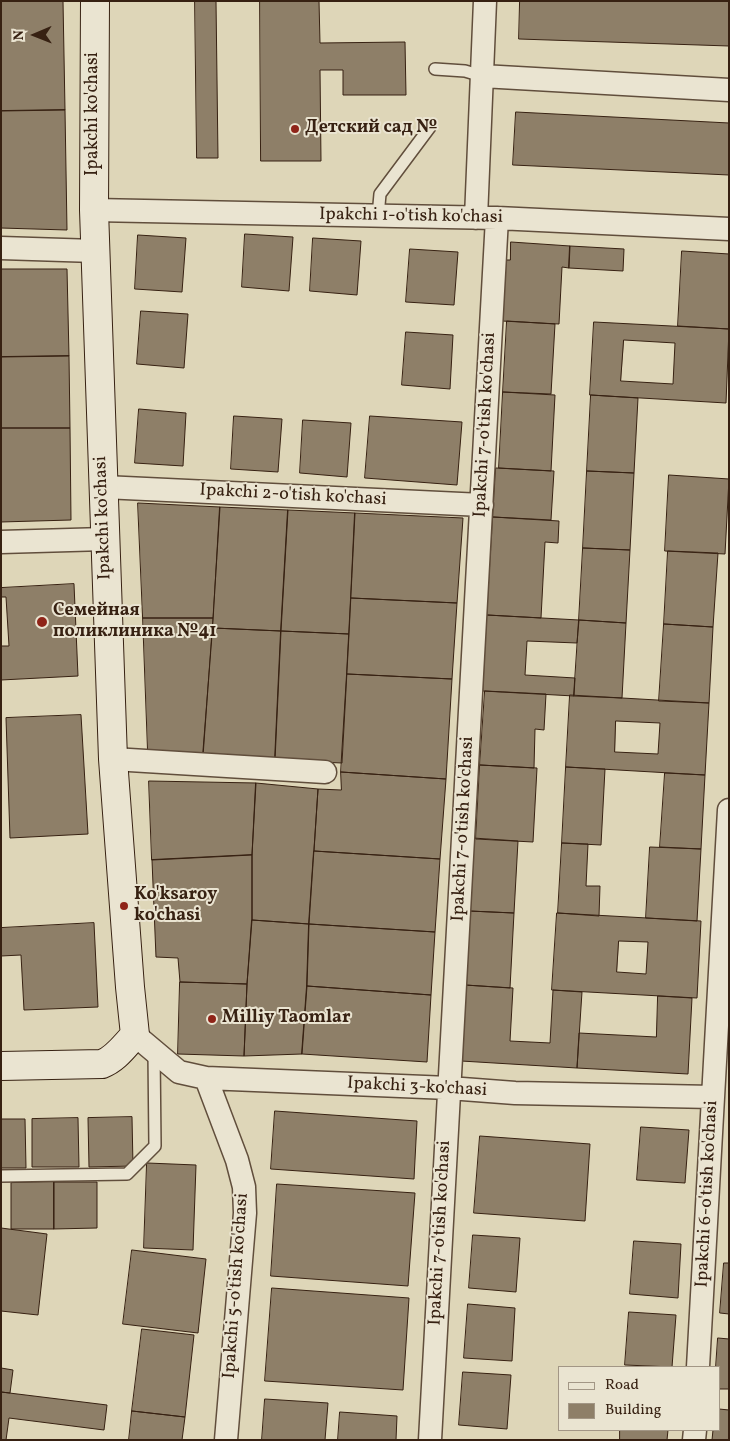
<!DOCTYPE html>
<html>
<head>
<meta charset="utf-8">
<style>
  body { margin:0 }
  #map { position:relative; width:730px; height:1441px; overflow:hidden; background:#ded6b8; font-family:Vollkorn,serif }
  canvas { display:block }
  .frame { position:absolute; inset:0; border:2px solid #372112; pointer-events:none }
  .legend { position:absolute; left:558px; top:1366px; width:162px; height:65px; box-sizing:border-box; background:#eae4d1; border:1px solid #a29685; margin:0; padding:6px 9px; list-style:none; font-size:15px; color:#372112 }
  .legend li { display:flex; align-items:center; gap:10px; height:25px }
  .legend b { width:25px; border:1px solid #a29685 }
  .north { position:absolute; left:10px; top:10px; width:50px; height:50px; -webkit-text-stroke:4px #eae4d1; paint-order:stroke; rotate:269deg; font-size:14px; font-weight:700; line-height:20px; text-align:center; color:#372112 }
  .north::after { content:''; display:block; margin:auto; width:18px; height:22px; background:#372112; clip-path:polygon(50% 0,100% 100%,50% 72%,0 100%) }
</style>
</head>
<body>
<div id="map">
<canvas width="730" height="1441"></canvas>
<div class="frame"></div>
<ul class="legend">
<li><b style="height:6px;background:#eae4d1"></b>Road</li>
<li><b style="height:14px;background:#8e7f68"></b>Building</li>
</ul>
<div class="north">N</div>
</div>
<script>
const ctx = document.querySelector('canvas').getContext('2d');
ctx.lineJoin = 'round';
function fill(path, color) {
  ctx.fillStyle = color;
  ctx.fill(path, 'evenodd');
}
function stroke(path, color, width, dash) {
  ctx.strokeStyle = color;
  ctx.lineWidth = width;
  ctx.lineCap = dash ? 'butt' : 'round';
  ctx.setLineDash(dash || []);
  ctx.stroke(path);
}
function label(font, color, halo, rows, align = 'center') {
  ctx.font = font + ' Vollkorn,serif';
  ctx.lineWidth = 4;
  ctx.setLineDash([]);
  ctx.textBaseline = 'middle';
  ctx.strokeStyle = halo;
  ctx.fillStyle = color;
  for (const [text, x, y, turn = 0] of rows) {
    ctx.save();
    ctx.translate(x, y);
    ctx.rotate((+turn || 0) * Math.PI / 180);
    ctx.textAlign = isNaN(turn) ? turn : align;
    if (halo) ctx.strokeText(text, 0, 0);
    ctx.fillText(text, 0, 0);
    ctx.restore();
  }
}
const building = new Path2D(`
  M1 1H63L65 110 1 111Z
  M195 1H216L218 158H197Z
  M260 1H319L320 43 405 42 406 95H343V70H320L321 161H261Z
  M520 1H729V46L519 39Z
  M65 110 67 230 1 228V111Z
  M516 112 729 123V175L513 165Z
  M245 234 293 237 289 291 242 287Z
  M138 235 186 238 182 292 135 289Z
  M313 238 361 241 357 295 310 291Z
  M511 242 570 246 569 268 562 267 559 324 502 321 506 260H510Z
  M570 246 624 249 623 271 569 268Z
  M410 249 458 252 454 305 406 302Z
  M682 251 729 254V329L678 326Z
  M1 269H67L69 356 1 357Z
  M141 311 188 314 184 368 137 364Z
  M507 321 555 324 551 394 503 392Z
  M594 322 729 329 726 403 590 395ZM624 340 675 343 673 384 621 381Z
  M406 332 453 335 450 389 402 385Z
  M69 356 70 428H1V357Z
  M503 392 555 395 551 471 499 468Z
  M591 395 638 398 634 473 587 471Z
  M139 409 186 413 183 466 135 463Z
  M234 416 282 419 278 472 231 469Z
  M370 416 462 422 457 485 365 478Z
  M303 420 351 423 347 477 300 473Z
  M1 428H70L71 520 1 522Z
  M496 468 554 471 551 520 493 517Z
  M587 471 634 473 630 550 583 548Z
  M669 475 729 479 725 554 665 551Z
  M138 503 220 507 213 618H143Z
  M220 507 288 510 281 631 213 628Z
  M288 510 355 513 349 634 281 631Z
  M355 513 463 518 457 603 351 598Z
  M493 517 559 521 558 543 545 542 541 618 487 615Z
  M583 548 630 550 626 623 579 620Z
  M668 551 718 553 713 627 664 624Z
  M74 584 78 676 1 680V646H9L6 597H1V588Z
  M351 598 457 603 452 679 347 674Z
  M487 615 579 620 577 643 527 641 525 675 575 678 574 696 483 691Z
  M143 618H213L203 756 148 752Z
  M579 620 626 623 622 698 574 696Z
  M664 624 713 627 709 703 659 701Z
  M213 628 281 631 275 760 203 756Z
  M281 631 349 634 342 763 275 760Z
  M347 674 452 679 446 779 341 772Z
  M485 691 546 694 544 730 535 729 534 768 480 765Z
  M570 695 709 703 705 775 566 767ZM616 721 660 723 658 754 615 752Z
  M81 715 88 834 10 838 6 718Z
  M480 765 537 768 533 842 476 839Z
  M566 767 605 769 601 845 562 843Z
  M341 772 446 779 440 859 314 851 318 789 341 790Z
  M665 773 705 775 701 849 660 847Z
  M149 781 256 783 252 855 152 860Z
  M256 783 318 789 309 924 252 920V855Z
  M473 838 518 841 514 913 469 911Z
  M562 843 588 844 586 886H600L599 916 558 913Z
  M650 847 701 849 697 921 646 918Z
  M314 851 440 859 435 932 309 924Z
  M252 855V920L247 984 180 982 178 958 156 957 152 860Z
  M469 911 514 913 510 988 465 985Z
  M557 913 701 921 697 998 552 990ZM619 941 648 942 646 974 617 972Z
  M252 920 309 924 307 986 302 1054 244 1056 247 984Z
  M94 923 98 1007 24 1010 21 955 1 956V928Z
  M309 924 435 932 431 995 307 986Z
  M180 982 247 984 244 1056 178 1054Z
  M465 985 513 988 510 1041 550 1043 553 990 582 992 577 1068 461 1061Z
  M307 986 431 995 427 1062 302 1054Z
  M658 996 692 998 688 1074 577 1068 579 1033 656 1037Z
  M275 1111 417 1121 414 1179 271 1169Z
  M132 1117 133 1166 89 1167 88 1118Z
  M78 1118 79 1167H32V1119Z
  M1 1119H25L26 1168H1Z
  M641 1127 689 1130 685 1183 637 1180Z
  M480 1136 590 1144 585 1221 474 1213Z
  M147 1163 196 1165 193 1250 144 1248Z
  M54 1182V1229H11V1183Z
  M54 1182H97V1228L54 1229Z
  M277 1184 415 1193 408 1286 271 1276Z
  M1 1228 47 1234 38 1315 1 1311Z
  M473 1235 520 1238 516 1292 469 1288Z
  M634 1241 681 1244 678 1298 630 1294Z
  M132 1250 206 1259 198 1333 123 1324Z
  M724 1263H729V1314L720 1313Z
  M272 1288 409 1298 403 1390 265 1381Z
  M468 1304 515 1308 512 1361 464 1358Z
  M629 1312 676 1315 672 1367 625 1365Z
  M142 1329 194 1335 185 1417 132 1411Z
  M718 1338 729 1339V1389H719V1367H716Z
  M1 1368 13 1370 10 1393 1 1392Z
  M463 1372 511 1375 507 1429 459 1425Z
  M1 1392 107 1405 104 1430 9 1418 6 1440H1Z
  M265 1399 328 1403 325 1440H262Z
  M719 1409 729 1410V1440H712L713 1430H719Z
  M132 1411 185 1417 182 1440H129Z
  M340 1412 397 1416 396 1440H338Z
  M620 1430H668L667 1440H620Z`);
fill(building, '#8e7f68');
stroke(building, '#372112', 1);
const lane = new Path2D(`
  M435 69 465 71 482 76
  M378 216 380 194 430 127
  M1 1176 127 1174 155 1146 154 1052`);
const street = new Path2D(`
  M482 76 729 90
  M94 210 497 218 729 229
  M476 218 485 1
  M1 248 95 251
  M104 487 482 505
  M1 542 105 539
  M113 759 325 772
  M135 1035 179 1072 206 1078 449 1088 515 1093 713 1097
  M206 1078 237 1160 244 1187 245 1213 226 1440
  M698 1367 729 810
  M430 1440 497 218
  M694 1440 695 1430`);
const secondary = new Path2D(`
  M95 1 94 210 113 759 130 987 135 1035
  M1 1066 102 1064C116 1059 125 1045 135 1035`);
stroke(lane, '#614e3c', 14);
stroke(street, '#614e3c', 25);
stroke(secondary, '#372112', 30);
stroke(lane, '#eae4d1', 11);
stroke(street, '#eae4d1', 22);
stroke(secondary, '#eae4d1', 28);
for (const [x, y, r, color] of [
  [295,129,5,"#8f2418"],
  [42,622,6,"#8f2418"],
  [124,906,5,"#8f2418"],
  [212,1019,5,"#8f2418"]
]) {
  const dot = new Path2D();
  dot.arc(x, y, r, 0, 2 * Math.PI);
  ctx.fillStyle = color;
  ctx.fill(dot);
  stroke(dot, '#eae4d1', 2);
}
label('18px', '#372112', '#eae4d1', [
  ["Ipakchi ko'chasi",94,114,-90],
  ["Ipakchi 1-o'tish ko'chasi",411,217,1],
  ["Ipakchi 7-o'tish ko'chasi",486,425,-87],
  ["Ipakchi 2-o'tish ko'chasi",293,496,3],
  ["Ipakchi ko'chasi",104,518,-92],
  ["Ipakchi 7-o'tish ko'chasi",464,829,-87],
  ["Ipakchi 3-ko'chasi",417,1088,3],
  ["Ipakchi 6-o'tish ko'chasi",708,1194,-87],
  ["Ipakchi 7-o'tish ko'chasi",441,1233,-87],
  ["Ipakchi 5-o'tish ko'chasi",237,1286,-86]
]);
label('bold 18px', '#372112', '#eae4d1', [
  ["Детский сад №",305,129],
  ["Семейная",53,612],
  ["поликлиника №41",53,633],
  ["Ko'ksaroy",134,896],
  ["ko'chasi",134,917],
  ["Milliy Taomlar",222,1019]
], 'left');
</script>
</body>
</html>
